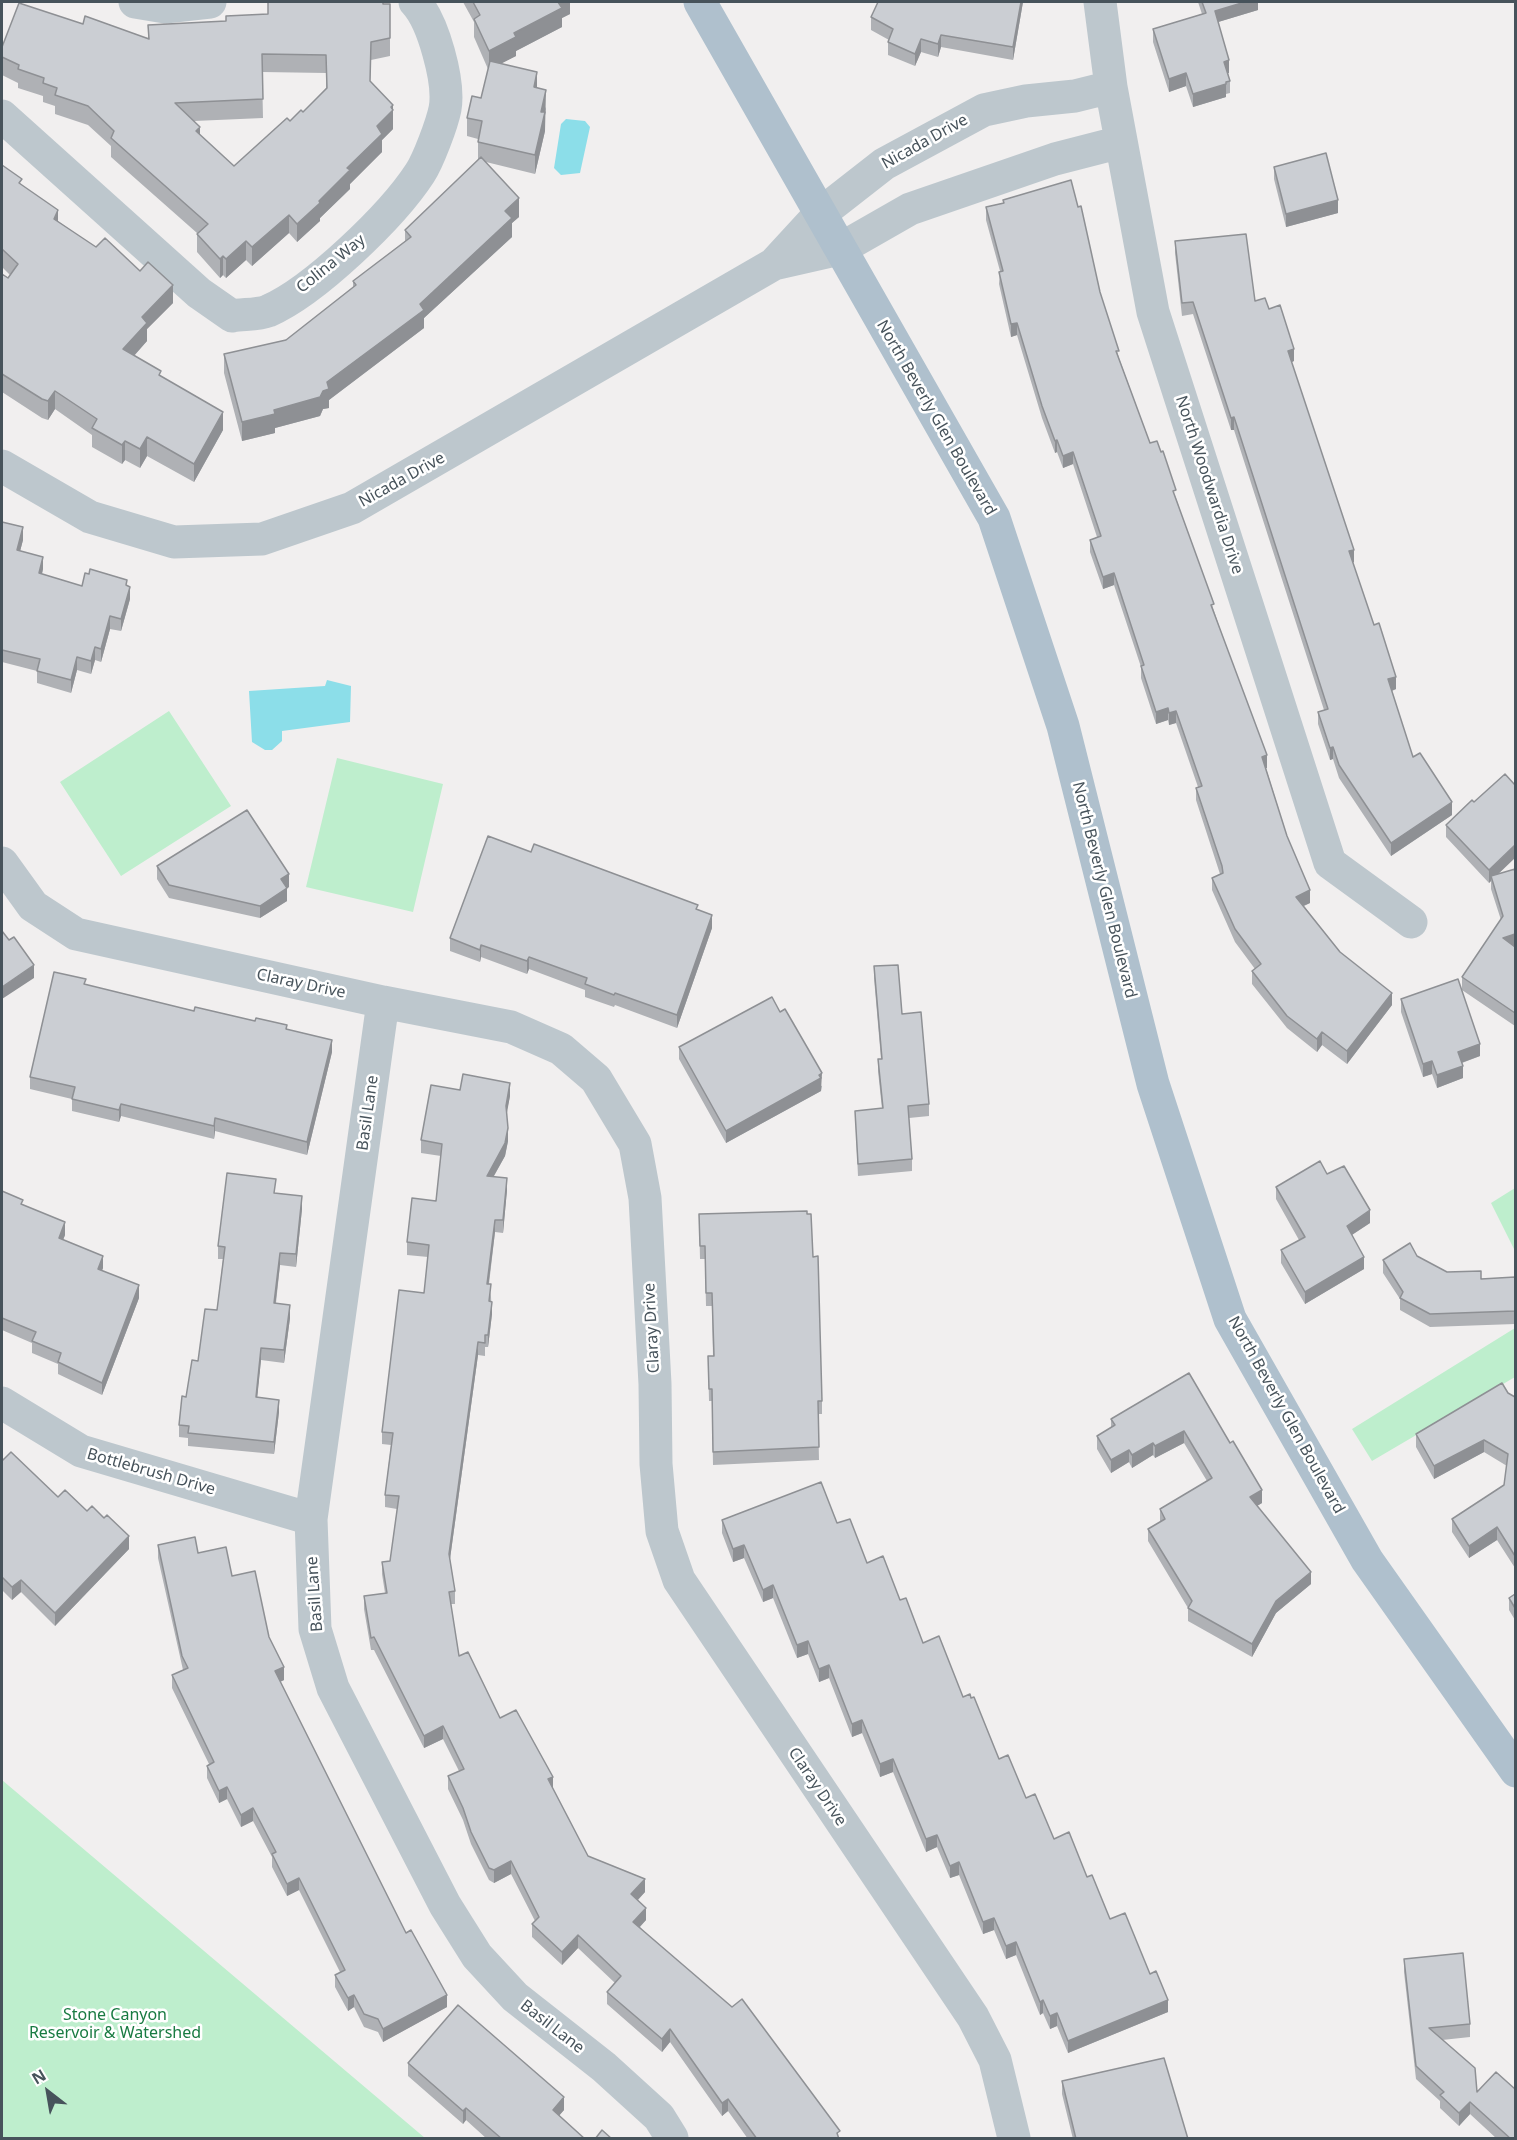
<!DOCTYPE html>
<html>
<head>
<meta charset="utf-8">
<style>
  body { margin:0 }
  #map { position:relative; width:1517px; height:2140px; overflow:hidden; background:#f1efef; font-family:"Noto Sans",sans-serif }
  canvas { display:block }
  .frame { position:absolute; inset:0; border:3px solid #47535b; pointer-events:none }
  .north { position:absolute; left:18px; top:2062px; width:60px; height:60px; -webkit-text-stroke:4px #fff; paint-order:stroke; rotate:329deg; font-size:16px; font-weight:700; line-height:24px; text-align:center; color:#47535b }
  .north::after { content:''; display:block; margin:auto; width:21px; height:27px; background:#47535b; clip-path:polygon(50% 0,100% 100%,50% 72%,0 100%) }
</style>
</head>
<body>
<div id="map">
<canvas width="1517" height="2140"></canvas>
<div class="frame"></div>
<div class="north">N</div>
</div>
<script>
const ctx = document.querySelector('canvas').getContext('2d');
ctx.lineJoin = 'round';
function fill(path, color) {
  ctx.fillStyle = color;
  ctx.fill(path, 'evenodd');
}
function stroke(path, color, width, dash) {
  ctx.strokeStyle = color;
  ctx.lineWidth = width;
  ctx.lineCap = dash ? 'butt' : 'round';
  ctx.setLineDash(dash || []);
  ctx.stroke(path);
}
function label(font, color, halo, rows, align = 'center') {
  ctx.font = font + ' "Noto Sans",sans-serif';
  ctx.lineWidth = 5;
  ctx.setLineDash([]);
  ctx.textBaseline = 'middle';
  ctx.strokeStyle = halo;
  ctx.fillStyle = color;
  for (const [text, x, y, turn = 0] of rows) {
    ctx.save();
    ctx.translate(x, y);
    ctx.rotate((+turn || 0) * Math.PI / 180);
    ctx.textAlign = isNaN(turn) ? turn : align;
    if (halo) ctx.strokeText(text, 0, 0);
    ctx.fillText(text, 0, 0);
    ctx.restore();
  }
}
fill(new Path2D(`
  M169 711 231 806 121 876 60 782Z
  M337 758 443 784 413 912 306 887Z
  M1515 1188V1251L1491 1203Z
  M1515 1328V1377L1372 1461 1352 1429Z
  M2 1780 425 2138H2Z`), '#beeecd');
fill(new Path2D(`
  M566 119 585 121 590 127 580 173 561 175 554 168 561 124Z
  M327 680 351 686 350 722 282 731V741L272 750H265L252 742 249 691 325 686Z`), '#8cdee9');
stroke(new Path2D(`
  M135 2 165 7 210 2
  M1100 2 1111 87 1153 312 1330 863 1411 922
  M2 116 199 293 232 316C242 314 258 315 268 311 314 291 392 216 420 173 428 161 442 124 445 109 450 82 433 21 415 2
  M774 264 840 249 910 209 1055 159 1121 142
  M2 466 90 517 174 542 262 539 352 508 774 264 820 214 884 164 984 110 1026 101 1075 96 1111 87
  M2 863 33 906 76 934 383 1002 511 1027 561 1049 596 1079 635 1144 645 1198 655 1384 656 1464 662 1531 679 1580 973 2017 995 2060 1014 2138
  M383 1002 311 1519 315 1629 333 1688 445 1905 477 1956 515 1997 604 2067 659 2117 672 2138
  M2 1403 81 1451 311 1519`), '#bdc7cd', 33);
stroke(new Path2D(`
  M700 2 994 518 1063 726 1153 1084 1230 1319 1367 1560 1516 1771`), '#afc0cd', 33);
fill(new Path2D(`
  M463 2H570V14L562 18V27L516 51V56L501 63 537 88 546 109 545 114V131L535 174 486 162 519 217 512 223V237L424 318V328L329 400V408L323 409 320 416 275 428V433L242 441 224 373V354L286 340 353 287V281L405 241V230L478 160V139L467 136V118L481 98 488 69 474 37V22Z
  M878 2H1023L1013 60 941 47 938 57 921 52 915 66 888 55V42L889 40 871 30V17Z
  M1198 2H1258V10L1218 22 1229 73H1228L1230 81V93L1226 94V97L1193 107 1186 86 1169 92 1153 42V29L1202 14Z
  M383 4H390V56L371 60 370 82 393 105V129L382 140V152L350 184V189L320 218V221L297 242 289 233 252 266 246 260 226 278 223 275 220 278 197 252V233L111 157V146L88 125 55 114V106L43 102V96L18 88V83L2 75V47L83 24 148 38V25L226 21 268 14ZM262 72 326 73V88L303 112 290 121 234 166 200 135 194 121 263 118Z
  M2 165 58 221 173 303 147 329V341L134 356 161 377 223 430 194 482 147 456 140 468 125 460 122 464 92 447V435L55 409 48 420 42 418 2 392V274L8 278 10 275 2 267Z
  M1274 167 1338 213 1286 227 1274 179Z
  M1003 200 1100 292 1119 358 1150 443 1176 498 1267 768H1266L1287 836 1310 903 1304 906 1340 952 1392 1005 1347 1064 1322 1045 1317 1052 1287 1028 1252 984V971L1255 969 1235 942 1212 890V878L1220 874 1196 800V788L1198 787 1176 723 1169 725 1168 720 1156 724 1141 678V667L1114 585 1103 589 1090 552V540L1097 537 1073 464 1063 468 1057 452 1055 453 1042 418 1017 335 1011 337 999 284 1000 271 986 220V207L1003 203Z
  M1175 241 1255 301 1269 309 1294 361 1291 362 1354 562 1352 563 1396 689 1392 691 1413 757 1452 815 1391 856 1339 778 1333 759 1330 760 1318 724V712L1324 710 1234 430H1231L1193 314 1182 316 1175 253Z
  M2 522 23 540 20 551 43 569 42 574 82 586H127L130 599 121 631 110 629 101 662 95 660 91 674 77 670 71 693 37 683V671L2 662Z
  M1446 825 1498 874 1515 869V1026L1462 990V977L1501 920 1491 889V881L1489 883 1446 837Z
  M531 852 698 910 712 928 677 1028 615 1005 614 1007 585 997V990L529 969 527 974 481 957 480 962 450 951V938Z
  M157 866 289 887 287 888V901L260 918 169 898 157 879Z
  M874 966 902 1014 929 1104V1116L909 1118 912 1159V1171L858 1176 855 1111 882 1109 878 1071V1059H881L874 978Z
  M86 985 194 1011 287 1029 332 1052 307 1155 215 1131 214 1139 121 1116 119 1122 72 1111V1099L30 1089V1077Z
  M1401 999 1480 1056 1462 1063 1463 1078 1437 1088 1432 1074 1423 1077 1401 1012Z
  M679 1047 822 1086 821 1091 726 1143 679 1059Z
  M460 1090 510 1096 506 1114 508 1141 505 1156 494 1176 507 1190 503 1233 495 1232 489 1284 491 1297 492 1314 488 1347H485V1356L478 1355 450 1559 455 1591V1604H451L459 1656 500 1718 553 1789 588 1856 645 1892 638 1900 646 1920 640 1927 840 2139H748L728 2111 722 2116 670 2042 662 2052 607 2004V1992L615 1983 578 1948 562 1965 532 1937V1924L535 1921 511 1874 494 1883 489 1880 471 1844 463 1820 448 1789V1776L459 1771 443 1739 424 1748 374 1650H371L364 1609V1596L385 1593 382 1574V1562L390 1561 397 1509 385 1507V1495L391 1445 382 1444V1432L424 1293 428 1257 407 1255V1242L436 1201 441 1156 421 1153V1140Z
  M1327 1174 1370 1223 1352 1235 1364 1269 1305 1304 1281 1263V1250L1299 1240 1276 1199V1187Z
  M2 1191 65 1235 63 1240 103 1268 102 1270 139 1298 102 1395 58 1374V1364L32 1353V1343L2 1330Z
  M276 1194 302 1209 296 1267 280 1265 276 1303 290 1318 284 1363 261 1360 257 1398 279 1412 274 1454 188 1446V1438L179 1437V1425L186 1397 217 1310 223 1259H218V1246Z
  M699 1214 813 1257 822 1401V1414H818L819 1460 713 1465 712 1401H709L708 1356H713L712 1306H706L705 1259H700Z
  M1417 1256 1447 1272 1481 1279 1515 1277V1324L1430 1327 1400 1310V1299L1383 1273V1260Z
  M1189 1373 1262 1503 1257 1506 1311 1584 1276 1613 1252 1657 1188 1621V1608L1148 1541V1529L1160 1522V1509L1207 1481 1184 1443 1155 1458 1153 1455 1132 1468 1129 1462 1111 1473 1097 1449V1436L1111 1428V1419Z
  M1508 1393 1515 1397V1568L1497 1540 1469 1558 1452 1532V1519L1504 1485 1507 1466 1484 1452 1434 1479 1416 1447V1434Z
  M2 1458 58 1497 87 1511 129 1549 55 1626 21 1592 12 1600 2 1590Z
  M722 1520 837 1523 867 1563 900 1600 923 1643 963 1697 999 1759 1054 1839 1087 1877 1110 1919 1150 1974 1168 2012 1068 2053 1057 2026 1050 2029 1043 2013 1040 2015 1016 1955 1006 1959 994 1930 983 1934 959 1875 950 1878 937 1847 926 1852 893 1772 880 1777 862 1733 852 1737 829 1678 819 1682 808 1654 797 1658 773 1598 763 1602 744 1558 733 1562 722 1533Z
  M158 1545 198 1553 232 1576 269 1637 284 1680 280 1682 406 1933 447 2007 383 2042 378 2032 364 2027 354 2007 348 2011 335 1987V1975L340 1972 299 1890 287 1896 272 1867V1857L253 1821 241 1827 227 1799 219 1803 207 1778V1766L209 1764 172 1688V1675L183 1670 158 1558Z
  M1515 1594V1620L1509 1610V1598Z
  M1404 1959 1470 2024V2037L1442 2040 1477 2092 1515 2139H1497L1470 2114 1459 2126 1440 2108V2101L1416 2079 1404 1972Z
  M408 2063 564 2110 559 2115 585 2139H487L466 2120 463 2124 408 2076Z
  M1062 2081 1188 2139H1073L1062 2094Z`), '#afb1b5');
fill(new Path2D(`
  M558 2H570V14L562 18V27L516 51V56L489 70V51Z
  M1021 2H1023L1013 60V47Z
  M1245 2H1258V10L1215 23V11Z
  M941 35V47L938 57V44Z
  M921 39V52L915 66V54Z
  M1229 60V73L1224 74V62Z
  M537 72V90L534 87Z
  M1186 73V86L1169 92V79Z
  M1226 84V97L1193 107V94Z
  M546 90 545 131 535 174V155L541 112Z
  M393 105V129L382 140V152L350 184V189L320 218V221L297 242V224L319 201 347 168 377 126Z
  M200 127V145L196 131Z
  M519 198V217L512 223V237L424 318V328L329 400V408L323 409 320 416 275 428V433L242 441V422L274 410 327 382 420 304 505 211Z
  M1338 200V213L1286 227V214Z
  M58 210V229L54 219Z
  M289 215V233L252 266V247Z
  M246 241V260L226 278V259Z
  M223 256V275L220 278V259Z
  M173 285V303L147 329V341L123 368V349L142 317Z
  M1017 323V335L1011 337V324Z
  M1294 349V361L1288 364V351Z
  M55 391V409L48 420V401Z
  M223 412V430L194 482V464Z
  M1234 417V430H1231V418Z
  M147 437V456L140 468V449Z
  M1057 440V452L1055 453V441Z
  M125 441V460L122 464V445Z
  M1073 452V464L1063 468V456Z
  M23 527V540L17 563V550Z
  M1354 550V562L1349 564V551Z
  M43 557V569L39 586V573Z
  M1114 573V585L1103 589V577Z
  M130 587V599L121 631V619Z
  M110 616V629L101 662V649Z
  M95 647V660L91 674V661Z
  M77 657V670L71 693V680Z
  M1396 677V689L1388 692V679Z
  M1168 708V720L1156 724V712Z
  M1176 711V723L1169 725V713Z
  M1333 747V759L1330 760V748Z
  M1267 755V768L1262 769V757Z
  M1452 802V815L1391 856V843Z
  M1515 845V858L1492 880 1491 876V881L1489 883V870Z
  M289 874V887L286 889 287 888V901L260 918V906L281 879Z
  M1310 890V903L1296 909V897Z
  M712 915V928L677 1028V1015Z
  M1515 934V947L1503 938Z
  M481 945V957L480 962V950Z
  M529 957V969L527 974V961Z
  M34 965V978L2 999V987Z
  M1392 993V1005L1347 1064V1051Z
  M1322 1032V1045L1317 1052V1039Z
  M332 1040V1052L307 1155V1142Z
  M1480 1044V1056L1458 1064V1052Z
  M1432 1061V1074L1423 1077V1064Z
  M1463 1066V1078L1437 1088V1075Z
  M822 1073 821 1091 726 1143V1131Z
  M510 1083V1096L506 1118V1106Z
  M121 1104V1116L119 1122V1110Z
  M215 1118V1131L214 1139V1126Z
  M508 1128V1141L505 1156 487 1188V1176Z
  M507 1178V1190L503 1233V1220Z
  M302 1196V1209L296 1267V1254Z
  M1370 1210V1223L1347 1238V1226Z
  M495 1220V1232L487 1296V1284Z
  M65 1222V1235L59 1250V1238Z
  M280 1253V1265L274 1316V1303Z
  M103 1256V1268L98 1281V1269Z
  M1364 1257V1269L1305 1304V1292Z
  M139 1285V1298L102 1395V1383Z
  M492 1302V1314L488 1347V1335Z
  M290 1305V1318L284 1363V1350Z
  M478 1342V1355L449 1566V1554Z
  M261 1348V1360L256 1410V1397Z
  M279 1400V1412L274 1454V1442Z
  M1184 1431V1443L1155 1458V1446Z
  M1484 1440V1452L1434 1479V1466Z
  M1153 1443V1455L1132 1468V1455Z
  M1129 1450V1462L1111 1473V1460Z
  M1262 1490V1503L1250 1510V1497Z
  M1497 1527V1540L1469 1558V1546Z
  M129 1536V1549L55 1626V1613Z
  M744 1545V1558L733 1562V1549Z
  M1311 1572V1584L1276 1613 1252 1657V1644L1276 1601Z
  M21 1580V1592L12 1600V1587Z
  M773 1585V1598L763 1602V1590Z
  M808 1641V1654L797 1658V1645Z
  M829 1665V1678L819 1682V1669Z
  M284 1667V1680L275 1684V1671Z
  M862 1720V1733L852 1737V1724Z
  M443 1726V1739L424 1748V1736Z
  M893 1759V1772L880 1777V1764Z
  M553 1777V1790L548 1779Z
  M227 1787V1799L219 1803V1791Z
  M253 1808V1821L241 1827V1815Z
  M937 1835V1847L926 1852V1839Z
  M511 1861V1874L494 1883V1870Z
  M959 1862V1875L950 1878V1866Z
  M299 1878V1890L287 1896V1884Z
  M645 1879V1892L631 1907V1894Z
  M646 1908V1920L633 1934V1922Z
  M994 1918V1930L983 1934V1922Z
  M578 1935V1948L562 1965V1952Z
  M1016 1942V1955L1006 1959V1946Z
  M354 1995V2007L348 2011V1998Z
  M447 1995V2007L383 2042V2029Z
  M1043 2000V2013L1040 2015V2002Z
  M1168 2000V2012L1068 2053V2041Z
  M1057 2013V2026L1050 2029V2016Z
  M670 2029V2042L662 2052V2039Z
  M564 2097V2110L553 2123V2110Z
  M728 2099V2111L722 2116V2103Z
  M1470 2102V2114L1459 2126V2113Z
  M466 2108V2120L463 2124V2111Z`), '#8e9094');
const building = new Path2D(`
  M268 2H383V4H390V38L371 42 370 81 393 105 391 107 393 110 377 126 382 134 347 168 350 170 319 201 320 203 297 224 289 215 252 247 246 241 226 259 223 256 220 259 197 234 208 224 111 138 114 131 88 106 55 95 57 88 43 83 44 78 18 69 19 65 2 57V47L19 3 83 24 85 16 149 39 148 25 226 21V16L268 14ZM262 54 326 55 327 88 303 112 301 110 290 121 287 118 234 166 196 131 200 127 175 103 263 99Z
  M473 2H558L562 8 514 33 516 37 489 51 474 19 480 15Z
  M878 2H1021L1013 47 941 35 938 44 921 39 915 54 888 42 893 29 871 17Z
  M1202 2H1245L1215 11 1229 60 1224 62 1230 81 1226 82V84L1193 94 1186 73 1169 79 1153 29 1206 13Z
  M490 61 537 72 534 87 546 90 541 112H545L535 155 478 142 482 121 467 118 472 96 481 98Z
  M1326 153 1338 200 1286 214 1274 167Z
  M481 157 519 198 505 211 512 218 420 304 424 310 327 382 329 389 323 391 320 397 274 410 275 414 242 422 224 354 286 340 356 285 353 281 411 237 405 230Z
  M2 165 22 179 19 183 58 210 54 219 96 247 105 238 140 271 148 262 173 285 142 317 147 323 123 349 161 371 159 375 223 412 194 464 147 437 140 449 125 441 122 445 92 428 97 419 55 391 48 401 42 399 2 374V274L8 278 18 264 2 249Z
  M1071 180 1078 207 1081 206 1100 292 1119 351H1116L1150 443 1157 441 1161 452 1163 451 1176 490 1173 491 1214 604 1211 605 1267 755 1262 757 1287 836 1310 890 1296 897 1340 952 1392 993 1347 1051 1322 1032 1317 1039 1287 1016 1252 971 1261 964 1235 929 1212 878 1223 873 1222 866 1196 788 1202 786 1176 711 1169 713 1168 708 1156 712 1141 666 1144 665 1114 573 1103 577 1090 540 1101 536 1073 452 1063 456 1057 440 1055 441 1042 406 1017 323 1011 324 999 272 1003 271 986 207 1004 203 1003 200Z
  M1246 234 1255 301 1265 298 1269 309 1280 305 1294 349 1288 351 1354 550 1349 551 1374 625 1379 623 1396 677 1388 679 1413 757 1420 753 1452 802 1391 843 1339 765 1333 747 1330 748 1318 712 1328 709 1234 417 1231 418 1193 302 1182 303 1175 241Z
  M2 522 23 527 17 550 43 557 39 573 82 586 85 573 89 574 90 569 127 580 126 585 130 587 121 619 110 616 101 649 95 647 91 661 77 657 71 680 37 671 40 659 2 650Z
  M1505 774 1515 785V845L1489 870 1446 825 1472 800 1474 802Z
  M247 810 289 874 281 879 287 888 260 906 169 885 157 866Z
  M488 836 531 852 534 844 698 905 696 909 712 915 677 1015 615 993 614 995 585 984 587 978 529 957 527 961 481 945 480 950 450 938Z
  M1515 869V934L1503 938 1515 947V1013L1462 977 1503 916 1491 876Z
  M2 931 9 940 14 937 34 965 2 987Z
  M898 965 902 1014 921 1012 929 1104 908 1106 912 1159 858 1164 855 1111 883 1108 878 1059H882L874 966Z
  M54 972 86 979 84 984 194 1011 195 1007 255 1021 256 1018 287 1025 286 1029 332 1040 307 1142 215 1118 214 1126 121 1104 119 1110 72 1099 75 1087 30 1077Z
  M1458 979 1480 1044 1458 1052 1463 1066 1437 1075 1432 1061 1423 1064 1401 999Z
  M772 997 780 1012 785 1009 822 1073 819 1075 821 1078 726 1131 679 1047Z
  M463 1074 510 1083 506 1106 508 1128 505 1143 487 1176 507 1178 503 1220H495L487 1284H491L489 1301 492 1302 488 1335H485V1343L478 1342 449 1554 455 1591 449 1592 459 1656 468 1652 500 1718 516 1710 553 1777 548 1779 588 1856 645 1879 631 1894 646 1908 633 1922 732 2007 742 1999 840 2131 837 2133 839 2139H757L728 2099 722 2103 670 2029 662 2039 607 1992 621 1976 578 1935 562 1952 532 1924 539 1917 511 1861 494 1870 489 1868 471 1832 463 1808 448 1776 464 1769 443 1726 424 1736 374 1637 371 1638 364 1596 387 1593 382 1562 390 1561 399 1496 385 1495 393 1433 382 1432 399 1290 424 1293 429 1245 407 1242 412 1198 436 1201 442 1144 421 1140 431 1085 460 1090Z
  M1320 1161 1327 1174 1344 1166 1370 1210 1347 1226 1364 1257 1305 1292 1281 1250 1305 1237 1276 1187Z
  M227 1173 276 1179 274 1193 302 1196 296 1254 280 1253 274 1303 290 1305 284 1350 261 1348 256 1397 279 1400 274 1442 188 1433 189 1426 179 1425 182 1396 186 1397 192 1360 198 1361 205 1309 217 1310 225 1247 218 1246Z
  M2 1191 23 1200 21 1204 65 1222 59 1238 103 1256 98 1269 139 1285 102 1383 58 1362 61 1353 32 1341 36 1332 2 1318Z
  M807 1211V1214H811L813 1257 818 1256 822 1401H818L819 1447 713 1452 712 1389H709L708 1356H714L712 1293H706L705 1246H700L699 1214Z
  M1410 1243 1417 1256 1447 1272 1481 1271V1279L1515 1277V1311L1430 1314 1400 1298 1403 1292 1383 1260Z
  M1189 1373 1230 1443 1233 1441 1262 1490 1250 1497 1311 1572 1276 1601 1252 1644 1188 1608 1192 1601 1148 1529 1165 1519 1160 1509 1212 1478 1184 1431 1155 1446 1153 1443 1132 1455 1129 1450 1111 1460 1097 1436 1115 1425 1111 1419Z
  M1502 1383 1508 1393 1515 1397V1556L1497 1527 1469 1546 1452 1519 1504 1485 1508 1454 1484 1440 1434 1466 1416 1434Z
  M11 1452 58 1497 65 1490 87 1511 92 1506 104 1518 107 1515 129 1536 55 1613 21 1580 12 1587 2 1577V1458L3 1460Z
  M821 1482 837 1523 850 1519 867 1563 883 1556 900 1600 906 1598 923 1643 939 1636 963 1697 970 1694 971 1698 974 1697 999 1759 1008 1755 1026 1798 1035 1794 1054 1839 1069 1832 1087 1877 1092 1875 1110 1919 1125 1913 1150 1974 1156 1971 1168 2000 1068 2041 1057 2013 1050 2016 1043 2000 1040 2002 1016 1942 1006 1946 994 1918 983 1922 959 1862 950 1866 937 1835 926 1839 893 1759 880 1764 862 1720 852 1724 829 1665 819 1669 808 1641 797 1645 773 1585 763 1590 744 1545 733 1549 722 1520Z
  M195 1537 198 1553 226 1547 232 1576 255 1571 269 1637 284 1667 275 1671 406 1933 411 1930 447 1995 383 2029 378 2019 364 2014 354 1995 348 1998 335 1975 345 1970 299 1878 287 1884 272 1854 276 1852 253 1808 241 1815 227 1787 219 1791 207 1766 214 1762 172 1675 188 1668 182 1656 158 1545Z
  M1515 1594V1608L1509 1598Z
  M1463 1953 1470 2024 1429 2028 1475 2068 1477 2092 1496 2072 1515 2089V2139H1511L1470 2102 1459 2113 1440 2095 1444 2092 1416 2066 1404 1959Z
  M458 2005 564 2097 553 2110 585 2139H502L466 2108 463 2111 408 2063Z
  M1164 2058 1188 2139H1076L1062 2081Z
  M602 2130 612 2139H595Z`);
fill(building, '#cbced3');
stroke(building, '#8e9094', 1.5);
label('16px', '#47535b', '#fff', [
  ["Nicada Drive",925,142,-29],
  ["Colina Way",331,264,-39],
  ["North Beverly Glen Boulevard",936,418,60],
  ["Nicada Drive",402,480,-29],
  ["North Woodwardia Drive",1209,485,72],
  ["North Beverly Glen Boulevard",1104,890,76],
  ["Claray Drive",301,984,12],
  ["Basil Lane",368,1113,-82],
  ["Claray Drive",652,1328,-93],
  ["North Beverly Glen Boulevard",1286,1415,61],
  ["Bottlebrush Drive",151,1472,16],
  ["Basil Lane",315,1594,-94],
  ["Claray Drive",817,1787,56],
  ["Basil Lane",552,2027,38]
]);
label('16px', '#197b42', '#fff', [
  ["Stone Canyon",115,2015],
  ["Reservoir & Watershed",115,2033]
]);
</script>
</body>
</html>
